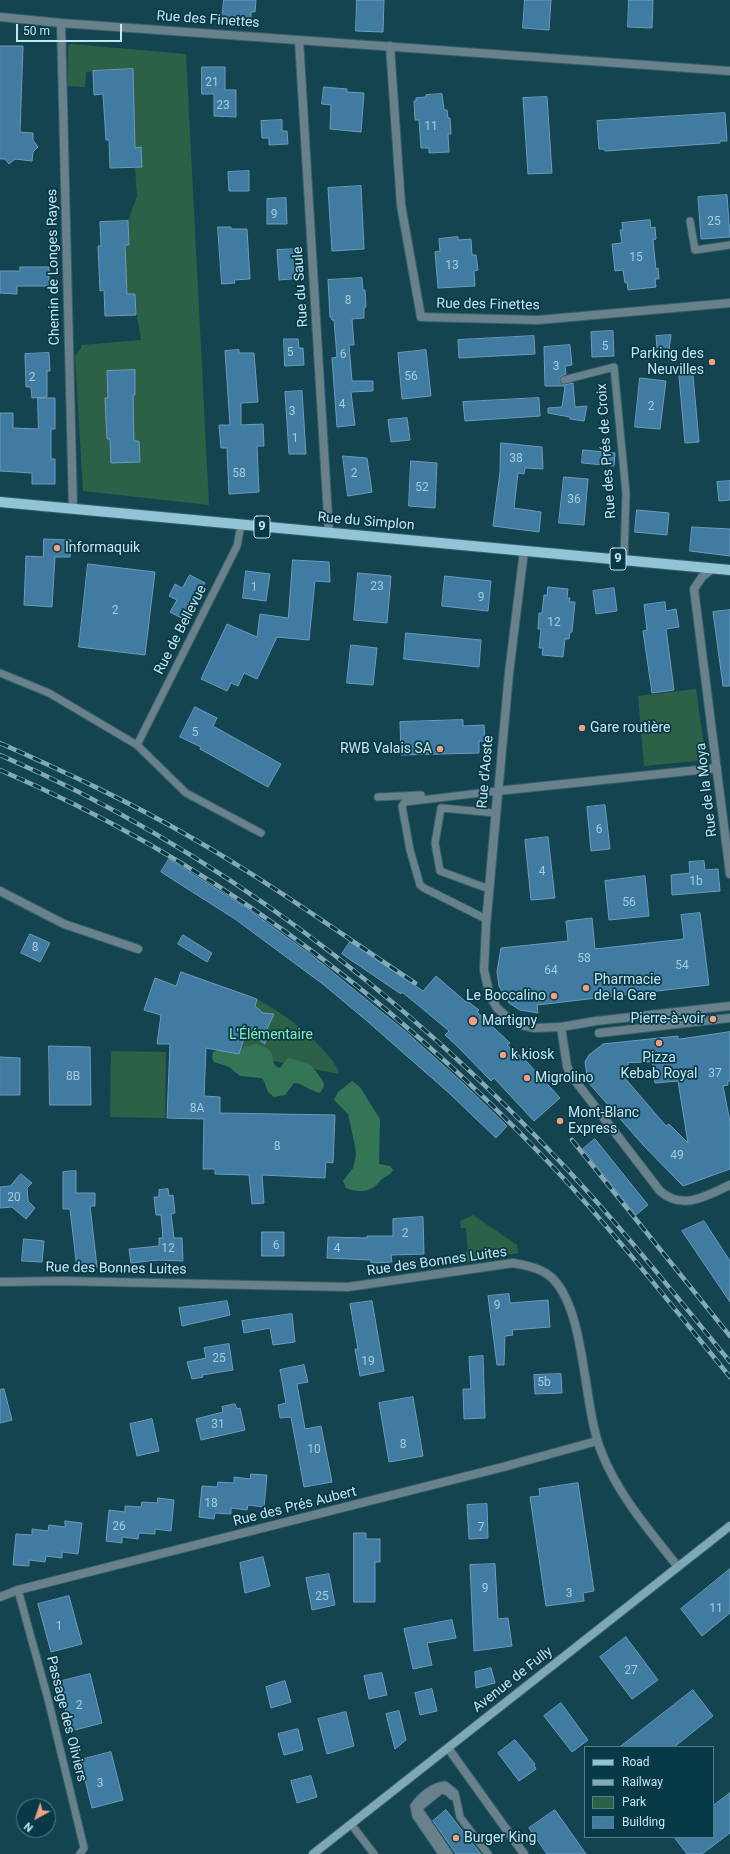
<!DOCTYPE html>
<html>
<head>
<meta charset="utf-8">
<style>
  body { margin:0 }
  #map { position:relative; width:730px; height:1854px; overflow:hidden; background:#154451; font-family:Roboto,sans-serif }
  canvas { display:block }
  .legend { position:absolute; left:584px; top:1746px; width:130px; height:92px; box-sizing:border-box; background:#073946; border:1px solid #547e8a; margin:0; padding:5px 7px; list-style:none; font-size:12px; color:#c8e6f0 }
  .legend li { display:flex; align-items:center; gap:8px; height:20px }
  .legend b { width:20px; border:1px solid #547e8a }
  .north { position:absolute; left:16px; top:1798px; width:40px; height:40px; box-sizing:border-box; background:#073946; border:1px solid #547e8a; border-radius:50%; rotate:220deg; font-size:11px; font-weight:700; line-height:16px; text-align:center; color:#c8e6f0 }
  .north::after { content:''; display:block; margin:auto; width:14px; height:18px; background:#f39f82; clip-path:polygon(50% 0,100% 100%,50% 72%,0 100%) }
  .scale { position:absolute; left:16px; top:24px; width:106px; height:18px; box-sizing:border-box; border:2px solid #c8e6f0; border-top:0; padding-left:5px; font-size:12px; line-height:14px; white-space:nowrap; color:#c8e6f0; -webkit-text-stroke:3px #073946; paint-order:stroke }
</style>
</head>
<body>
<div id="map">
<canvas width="730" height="1854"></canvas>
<ul class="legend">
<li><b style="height:5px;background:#91c4d5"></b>Road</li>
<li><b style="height:5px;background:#85aab5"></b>Railway</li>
<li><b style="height:11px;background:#2d6147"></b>Park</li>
<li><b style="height:11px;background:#407ba1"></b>Building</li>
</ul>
<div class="north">N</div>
<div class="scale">50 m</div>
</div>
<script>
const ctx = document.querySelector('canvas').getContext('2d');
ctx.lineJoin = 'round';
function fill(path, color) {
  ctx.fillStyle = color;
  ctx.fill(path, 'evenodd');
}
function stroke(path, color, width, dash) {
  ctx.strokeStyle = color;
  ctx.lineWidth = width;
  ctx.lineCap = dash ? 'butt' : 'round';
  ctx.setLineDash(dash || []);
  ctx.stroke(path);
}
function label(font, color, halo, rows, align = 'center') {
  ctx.font = font + ' Roboto,sans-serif';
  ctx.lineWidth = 3.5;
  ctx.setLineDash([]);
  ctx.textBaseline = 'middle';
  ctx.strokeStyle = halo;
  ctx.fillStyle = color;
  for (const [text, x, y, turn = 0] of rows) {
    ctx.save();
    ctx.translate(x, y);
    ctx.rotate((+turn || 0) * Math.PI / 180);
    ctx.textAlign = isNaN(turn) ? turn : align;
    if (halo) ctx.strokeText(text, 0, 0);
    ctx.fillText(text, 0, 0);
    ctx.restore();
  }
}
fill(new Path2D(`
  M71 44 186 54 209 505 83 491 75 356 80 350 82 345 141 340C139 324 135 310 135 294H127L125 245H129L128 221 137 196 135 167H142L141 148H135L133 69 86 72 85 87 68 86V46Z
  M696 689 706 760 644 766 638 696Z
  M257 999C286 1016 303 1027 326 1053 332 1060 337 1065 339 1074L239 1054Z
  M111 1051 166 1052 165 1118 110 1117Z
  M473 1215 517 1245 518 1253 465 1263 463 1253 468 1252 466 1228H461L460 1221Z`), '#2d6147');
fill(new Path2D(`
  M257 1044C282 1051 266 1064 280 1068L287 1059 290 1058 311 1065 323 1081 324 1086 320 1093C309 1091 303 1083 294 1083L285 1095 274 1097 268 1092 264 1081 261 1078 240 1076 229 1067 214 1062 212 1058 213 1052 218 1050 238 1053 244 1047Z
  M352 1081 360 1087 380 1119 379 1164 390 1166 393 1170C390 1176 385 1176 381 1180 371 1192 362 1194 346 1188L343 1181 353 1168 356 1155 355 1146 348 1114 334 1100 338 1092Z`), '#337555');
const building = new Path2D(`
  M224 0H256L255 12H251V21L222 20Z
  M357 0H384L383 32 356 31Z
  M525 0H551L549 30 523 28Z
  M629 0H653L652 28 628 27Z
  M0 46H23L20 132 33 133V140L38 147 33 152 32 161 15 159 9 164 5 159H0Z
  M202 67H225V90H236V117L214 116V94H202Z
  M133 69 135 148 141 147 142 167 110 168 109 140H106L103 94 94 95 93 71Z
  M324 87 347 89V92L364 93 361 132 330 129 331 105 322 104Z
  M442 94 444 110H447L448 118H450L451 134H448L449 152 429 153V148H421L419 120H415L414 101H416V98L426 97V95Z
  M547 97 552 173 528 174 523 98Z
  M725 113 727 141H720V143L605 151 604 149H599L597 121Z
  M282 120V131H287L288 144 269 145V138H262L261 121Z
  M249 171V191H229L228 172Z
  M361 186 364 249 332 251 328 188Z
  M727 195 730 237 701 239 698 197Z
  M286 198 287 224H267V199Z
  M650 220 651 228 655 227 656 239 653 240 656 269 658 268 659 279H655L656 287 628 290 627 282 625 283 623 270 615 271 612 244 622 243 620 230H623L622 223Z
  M128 221 129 245H125L127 294H135L136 315 105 316 104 290 100 291 98 246H101L100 222Z
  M218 227H231V229H247L250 279 234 280 235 283 222 284Z
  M458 237V240L471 239 472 255H476L478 270 474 271 475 286 438 288 435 252 440 251 439 239Z
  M301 249 303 278 279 280 277 250Z
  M20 267H49V286H17V294L0 293V271H20Z
  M362 278 363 290H365L366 307 364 308V318L352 319 354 345H349L352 381H373V391L351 392 355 425 337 427 332 358 337 357 334 320H332L331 317H330L328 280Z
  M613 331 614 356 592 357 591 332Z
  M671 335 668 358 658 359 656 336Z
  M534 336 535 354 459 358 458 340Z
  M284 339H298L299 348H303L304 365 285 366Z
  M570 345 572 365 565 366 566 374 561 376 559 381 563 385 573 383 575 407 587 406 584 421 570 419V417L548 413V408L562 407 565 386H545L544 347Z
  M239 350V353H254L258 402 241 403V425L263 424 264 446H257L259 492 229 494 227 448H221L219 425H230L225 351Z
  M426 350 431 396 402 399 398 353Z
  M49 353 50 371H47V397L32 398 31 387H26L25 354Z
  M135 370V395H133L134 441H139L140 462 111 463 110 439H107L105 398H108L107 371Z
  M693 375 699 442 685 443 679 376Z
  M640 378 666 381 660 429 635 427Z
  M302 391 306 454H289L285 392Z
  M38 398H55V429H51V459H55V484H32V473L0 471V413H13V428L38 429Z
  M539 398 540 416 465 421 463 402Z
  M407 418 410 440 391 442 388 420Z
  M501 443 542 447 543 469 525 468 524 474 518 473 514 508 541 512 539 532 493 526 500 472Z
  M583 450 615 453 614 466 582 463Z
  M343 456 367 458 372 492 348 496Z
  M411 461 437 463 435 508 409 506Z
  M564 477 588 479 584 525 559 523Z
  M730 481V500L719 501 717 482Z
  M637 510 669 513 667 535 635 532Z
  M692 527 730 529V556L690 551Z
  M44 539 71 540 70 557H55L52 607 24 605 26 556 43 557Z
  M293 560 329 562 330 582 315 581 309 640 277 637 257 679 244 673 238 686 231 683 227 691 201 679 227 624 257 637 260 614 288 618Z
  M88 564 155 572 145 655 79 647Z
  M246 571 270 574 266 601 243 598Z
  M358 573 391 576 387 623 354 620Z
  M190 575 205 583 185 620 170 612 177 600 169 596 175 584 182 588Z
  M445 576 491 581 488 611 442 606Z
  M548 587 568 589 567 598H570L569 602H575L572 632H570L569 639H565L563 657 542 655 543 648H539L541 629H538L539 613H542L544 595H547Z
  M614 588 617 611 596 614 593 591Z
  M665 602 666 611 676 609 679 627 666 629 674 690 652 693 643 631 647 630 644 605Z
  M730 610V686H723L713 612Z
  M406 633 481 640 479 667 404 659Z
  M351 645 377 648 373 685 347 683Z
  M195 707 217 718 213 726 281 764 268 787 200 749 201 747 180 737Z
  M463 720V726L484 725 485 741H479V753L401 755 400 722Z
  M605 805 610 849 591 851 587 807Z
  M548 837 555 898 531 900 525 840Z
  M169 859 245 907 314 957 405 1031 463 1083 507 1126 496 1138 449 1093 367 1021 324 985 235 919 161 872Z
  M704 861 705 870 718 869 720 891 672 895 671 875 690 873 689 862Z
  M645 876 649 916 609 920 605 881Z
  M700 913 709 985 537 1005 538 1013 520 1010 509 1003 499 986 497 972 501 948 568 941 566 921 592 918 595 949 684 939 681 915Z
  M30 934 50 943 40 962 21 953Z
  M183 935 212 953 207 962 178 944Z
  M350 942 423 991 436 976 466 1002 467 1001 479 1010 477 1012 510 1043 507 1045 528 1063 560 1098 534 1121 494 1078 491 1081 459 1048 445 1035 449 1031 418 1005 402 992 401 994 342 954Z
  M181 972 257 999 255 1006 263 1013 274 1014 266 1031 265 1044 246 1032 239 1054 206 1048 204 1096 220 1097V1113L335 1115 333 1163 326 1162 325 1178 262 1175 264 1203 252 1204 249 1175 215 1174V1169H203L204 1119 167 1118 170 1044H157L161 1015 144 1010 155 978 176 986Z
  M730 1032V1081H728V1085L723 1086 730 1122V1169L683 1186 643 1145 588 1082 585 1062 589 1055 603 1044 678 1036V1039ZM652 1062 655 1083 678 1081 688 1143 669 1124 666 1126 624 1077 628 1070V1063Z
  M49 1046 90 1047 91 1105H50Z
  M0 1057 20 1058V1095H0Z
  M595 1139 648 1205 636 1215 583 1149Z
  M76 1171V1193H95V1206H90L97 1267 77 1269 70 1209H63V1172Z
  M21 1174 32 1183 27 1188 28 1201 35 1208 26 1219 12 1207 0 1208V1187L10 1186Z
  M168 1189 169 1196 173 1195 175 1213 171 1214 174 1238H182L183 1261 159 1260 131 1263 129 1249 159 1246V1238H163L161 1215H156L154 1197H159V1190Z
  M423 1217 424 1254 391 1255 392 1262 371 1263V1260L327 1258 328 1237 367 1238V1236H393V1219Z
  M704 1221 730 1261V1302L682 1231Z
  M262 1232H284V1256H262Z
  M24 1239 44 1241 42 1262 22 1261Z
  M509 1294 510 1303 548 1300 550 1327 512 1330 513 1335 505 1336 504 1365H497L488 1296Z
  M227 1301 230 1315 182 1326 179 1308Z
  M372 1301 384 1371 360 1376 355 1349H358L350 1304Z
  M292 1314 295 1342 273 1345 270 1328 244 1333 242 1321Z
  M229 1344 233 1370 202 1375 203 1377 192 1379 187 1362 206 1358 204 1348Z
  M483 1356 485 1418 464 1419 463 1389H471L469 1357Z
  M304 1365 308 1382 297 1384 305 1429 321 1426 332 1482 304 1487 291 1417 280 1418 278 1405 286 1403 280 1370Z
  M561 1374 562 1393 535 1394 534 1375Z
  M4 1389 12 1420 0 1423V1390Z
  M413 1397 423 1456 389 1462 379 1403Z
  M235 1404 237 1409 240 1408 245 1430 201 1440 196 1419 223 1412 222 1407Z
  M152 1419 159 1451 137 1456 130 1424Z
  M251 1474 267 1475 264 1507 248 1505 247 1510 231 1508V1514L215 1513 214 1519 199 1517 202 1486 217 1487 218 1482 234 1483V1477L250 1479Z
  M578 1483 594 1591 583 1593 584 1601 546 1606 530 1497 540 1496 539 1489Z
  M158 1498 174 1500 171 1531 155 1529V1534L139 1533 138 1539 122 1537V1543L106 1541 109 1510 125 1512V1506L141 1507 142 1502 157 1503Z
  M487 1504 488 1538 469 1539 467 1505Z
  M65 1521 82 1523 78 1554 62 1552V1558L46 1556 45 1562 29 1560V1566L13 1565 16 1534 32 1535V1529L48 1531 49 1525 65 1527Z
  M354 1533H366V1539H380V1562H375V1602H354Z
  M263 1557 270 1586 245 1593 240 1563Z
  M495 1564 498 1619 508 1618 512 1646 474 1651 470 1565Z
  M730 1569V1613L702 1636 681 1609Z
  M329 1574 335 1605 312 1610 306 1578Z
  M69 1596 82 1644 51 1652 38 1604Z
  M452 1620 456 1638 427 1643 432 1665 413 1669 404 1629Z
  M626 1637 658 1680 632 1699 600 1657Z
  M491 1668 495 1683 476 1688 475 1672Z
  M382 1673 387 1695 369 1699 364 1676Z
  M90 1674 102 1723 71 1731 58 1682Z
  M285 1681 291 1702 271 1708 266 1687Z
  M432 1689 437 1711 420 1715 415 1693Z
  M693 1690 713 1716 674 1747H620Z
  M561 1703 588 1740 572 1752 544 1716Z
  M399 1711 406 1740 395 1749 386 1714Z
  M346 1712 354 1746 327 1754 318 1719Z
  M298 1729 303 1750 284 1755 278 1734Z
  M515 1740 535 1764 534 1765 536 1769 519 1781 498 1753Z
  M111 1752 123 1800 92 1808 80 1760Z
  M311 1776 317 1797 297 1803 291 1781Z
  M730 1793V1833L702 1854H687L674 1837H713V1806Z
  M446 1810 481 1854H456L433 1821Z
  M555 1810 586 1854H547L529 1828Z`);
fill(building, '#407ba1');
stroke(building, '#6e9bbb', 1);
const service = new Path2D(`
  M690 221 695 250 730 245
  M564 380 614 367 626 493 624 560
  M0 673 49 693 137 745 186 793 261 833
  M137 745 237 546 241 525
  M497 791 486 919 424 888 420 885 410 850 402 806 405 802Z
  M378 797 421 795
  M489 889 440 871 435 843 441 808 496 813
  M18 1590 48 1699 84 1848 80 1854
  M351 1824 374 1854
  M442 1854 416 1816 414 1806C421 1796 433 1786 445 1785L455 1793 460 1817 488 1854
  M449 1854 420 1811V1807L441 1790 448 1792 452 1796`);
const pedestrian = new Path2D(`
  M599 1033 730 1018`);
const minor = new Path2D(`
  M0 17 61 23 730 71
  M61 23 73 509
  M299 40 329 533
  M390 46 401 205 421 317 538 320 730 303
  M712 569 702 577 694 589 730 874
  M497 791 717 768
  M0 891 64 924 138 949
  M561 1027 567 1066 570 1074 660 1191C683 1211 706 1196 730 1185
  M0 1282 61 1281 348 1287 513 1263C528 1266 543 1268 554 1280 586 1314 583 1406 601 1451 618 1495 649 1530 678 1567
  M0 1597 18 1590 503 1467 597 1441
  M448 1748 524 1854`);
const tertiary = new Path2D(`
  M524 551 509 673 486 926 484 970 490 996 497 1008 508 1018 521 1025 535 1028 561 1027 596 1021 730 1006`);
const secondary = new Path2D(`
  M313 1854 730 1526`);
const primary = new Path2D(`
  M0 502 730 570`);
stroke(service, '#35616e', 9);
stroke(pedestrian, '#35616e', 10);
stroke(minor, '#35616e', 10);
stroke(tertiary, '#35616e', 10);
stroke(secondary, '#35616e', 10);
stroke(primary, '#35616e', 12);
stroke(service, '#69818a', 7);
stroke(pedestrian, '#69818a', 8);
stroke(minor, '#69818a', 8);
stroke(tertiary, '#69818a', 8);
stroke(secondary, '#80a7b4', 8);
stroke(primary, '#91c4d5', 10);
const rail = new Path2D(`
  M0 743C65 772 130 802 192 838 269 882 341 934 415 983
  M0 755C215 848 406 996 565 1167 623 1229 676 1296 730 1362
  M0 770C211 860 396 1001 553 1167 616 1234 672 1306 730 1377
  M572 1140 730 1336`);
stroke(rail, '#85aab5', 4.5);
stroke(rail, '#073946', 3, [9]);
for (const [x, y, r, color] of [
  [712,362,4,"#f39f82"],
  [57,548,4,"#f39f82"],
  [582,728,4,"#f39f82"],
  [440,749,4,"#f39f82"],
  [586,988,4,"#f39f82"],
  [554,996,4,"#f39f82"],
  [713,1019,4,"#f39f82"],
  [473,1021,5,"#f39f82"],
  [659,1043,4,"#f39f82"],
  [503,1055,4,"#f39f82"],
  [527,1078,4,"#f39f82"],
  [560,1121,4,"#f39f82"],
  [456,1838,4,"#f39f82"]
]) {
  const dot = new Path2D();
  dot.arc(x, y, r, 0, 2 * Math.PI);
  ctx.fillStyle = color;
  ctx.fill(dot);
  stroke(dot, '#073946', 1.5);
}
label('12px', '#a6cbdc', null, [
  ["21",212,83],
  ["23",223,106],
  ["11",431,127],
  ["9",274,215],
  ["25",714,222],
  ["15",636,258],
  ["13",452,266],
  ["8",348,301],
  ["5",605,347],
  ["5",290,353],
  ["6",343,355],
  ["3",556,367],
  ["56",411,377],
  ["2",32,378],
  ["4",342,405],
  ["2",651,407],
  ["3",292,412],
  ["1",295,439],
  ["38",516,459],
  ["58",239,474],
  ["2",354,474],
  ["52",422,488],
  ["36",574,500],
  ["23",377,587],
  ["1",254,588],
  ["9",481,598],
  ["2",115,611],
  ["12",554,623],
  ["5",195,733],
  ["6",599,830],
  ["4",542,872],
  ["1b",696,882],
  ["56",629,903],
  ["8",35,948],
  ["58",584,959],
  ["54",682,966],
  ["64",551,971],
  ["37",715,1074],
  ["8B",73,1077],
  ["8A",197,1109],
  ["8",277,1147],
  ["49",677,1156],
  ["20",14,1198],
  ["2",405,1234],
  ["6",276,1246],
  ["12",168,1249],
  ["4",337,1249],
  ["9",497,1306],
  ["25",219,1359],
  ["19",368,1362],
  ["5b",544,1383],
  ["31",218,1425],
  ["8",403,1445],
  ["10",314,1450],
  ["18",211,1504],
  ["26",119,1527],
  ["7",481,1528],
  ["9",485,1589],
  ["3",569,1594],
  ["25",322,1597],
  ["11",716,1609],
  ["1",59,1627],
  ["27",631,1671],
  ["2",79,1706],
  ["3",100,1784]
]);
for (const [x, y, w] of [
  [262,527,16],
  [618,559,16]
]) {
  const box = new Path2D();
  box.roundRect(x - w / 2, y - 11, w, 22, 3);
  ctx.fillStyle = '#073946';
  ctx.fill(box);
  stroke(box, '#c8e6f0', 1);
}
label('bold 13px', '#c8e6f0', null, [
  ["9",262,527],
  ["9",618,559]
]);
label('14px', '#c8e6f0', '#073946', [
  ["Rue des Finettes",208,20,4],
  ["Chemin de Longes Rayes",54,267,-91],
  ["Rue du Saule",301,287,-94],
  ["Rue des Finettes",488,305,1],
  ["Rue des Prés de Croix",607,451,-94],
  ["Rue du Simplon",366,522,5],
  ["Rue de Bellevue",181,630,-63],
  ["Rue d'Aoste",486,772,-85],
  ["Rue de la Moya",707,790,-97],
  ["Rue des Bonnes Luites",437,1262,-8],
  ["Rue des Bonnes Luites",116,1269,1],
  ["Rue des Prés Aubert",295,1507,-14],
  ["Avenue de Fully",513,1680,-38],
  ["Passage des Oliviers",66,1719,76]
]);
label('14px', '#c8e6f0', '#073946', [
  ["Parking des",704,354,"right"],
  ["Neuvilles",704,370,"right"],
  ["Informaquik",65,548],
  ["Gare routière",590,728],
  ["RWB Valais SA",432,749,"right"],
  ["Pharmacie",594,980],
  ["de la Gare",594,996],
  ["Le Boccalino",546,996,"right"],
  ["Pierre-à-voir",705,1019,"right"],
  ["Martigny",482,1021],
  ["k kiosk",511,1055],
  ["Pizza",659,1058,"center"],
  ["Kebab Royal",659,1074,"center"],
  ["Migrolino",535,1078],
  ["Mont-Blanc",568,1113],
  ["Express",568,1129],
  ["Burger King",464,1838]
], 'left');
label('14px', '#89e9b7', '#073946', [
  ["L'Élémentaire",271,1035]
]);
</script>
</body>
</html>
